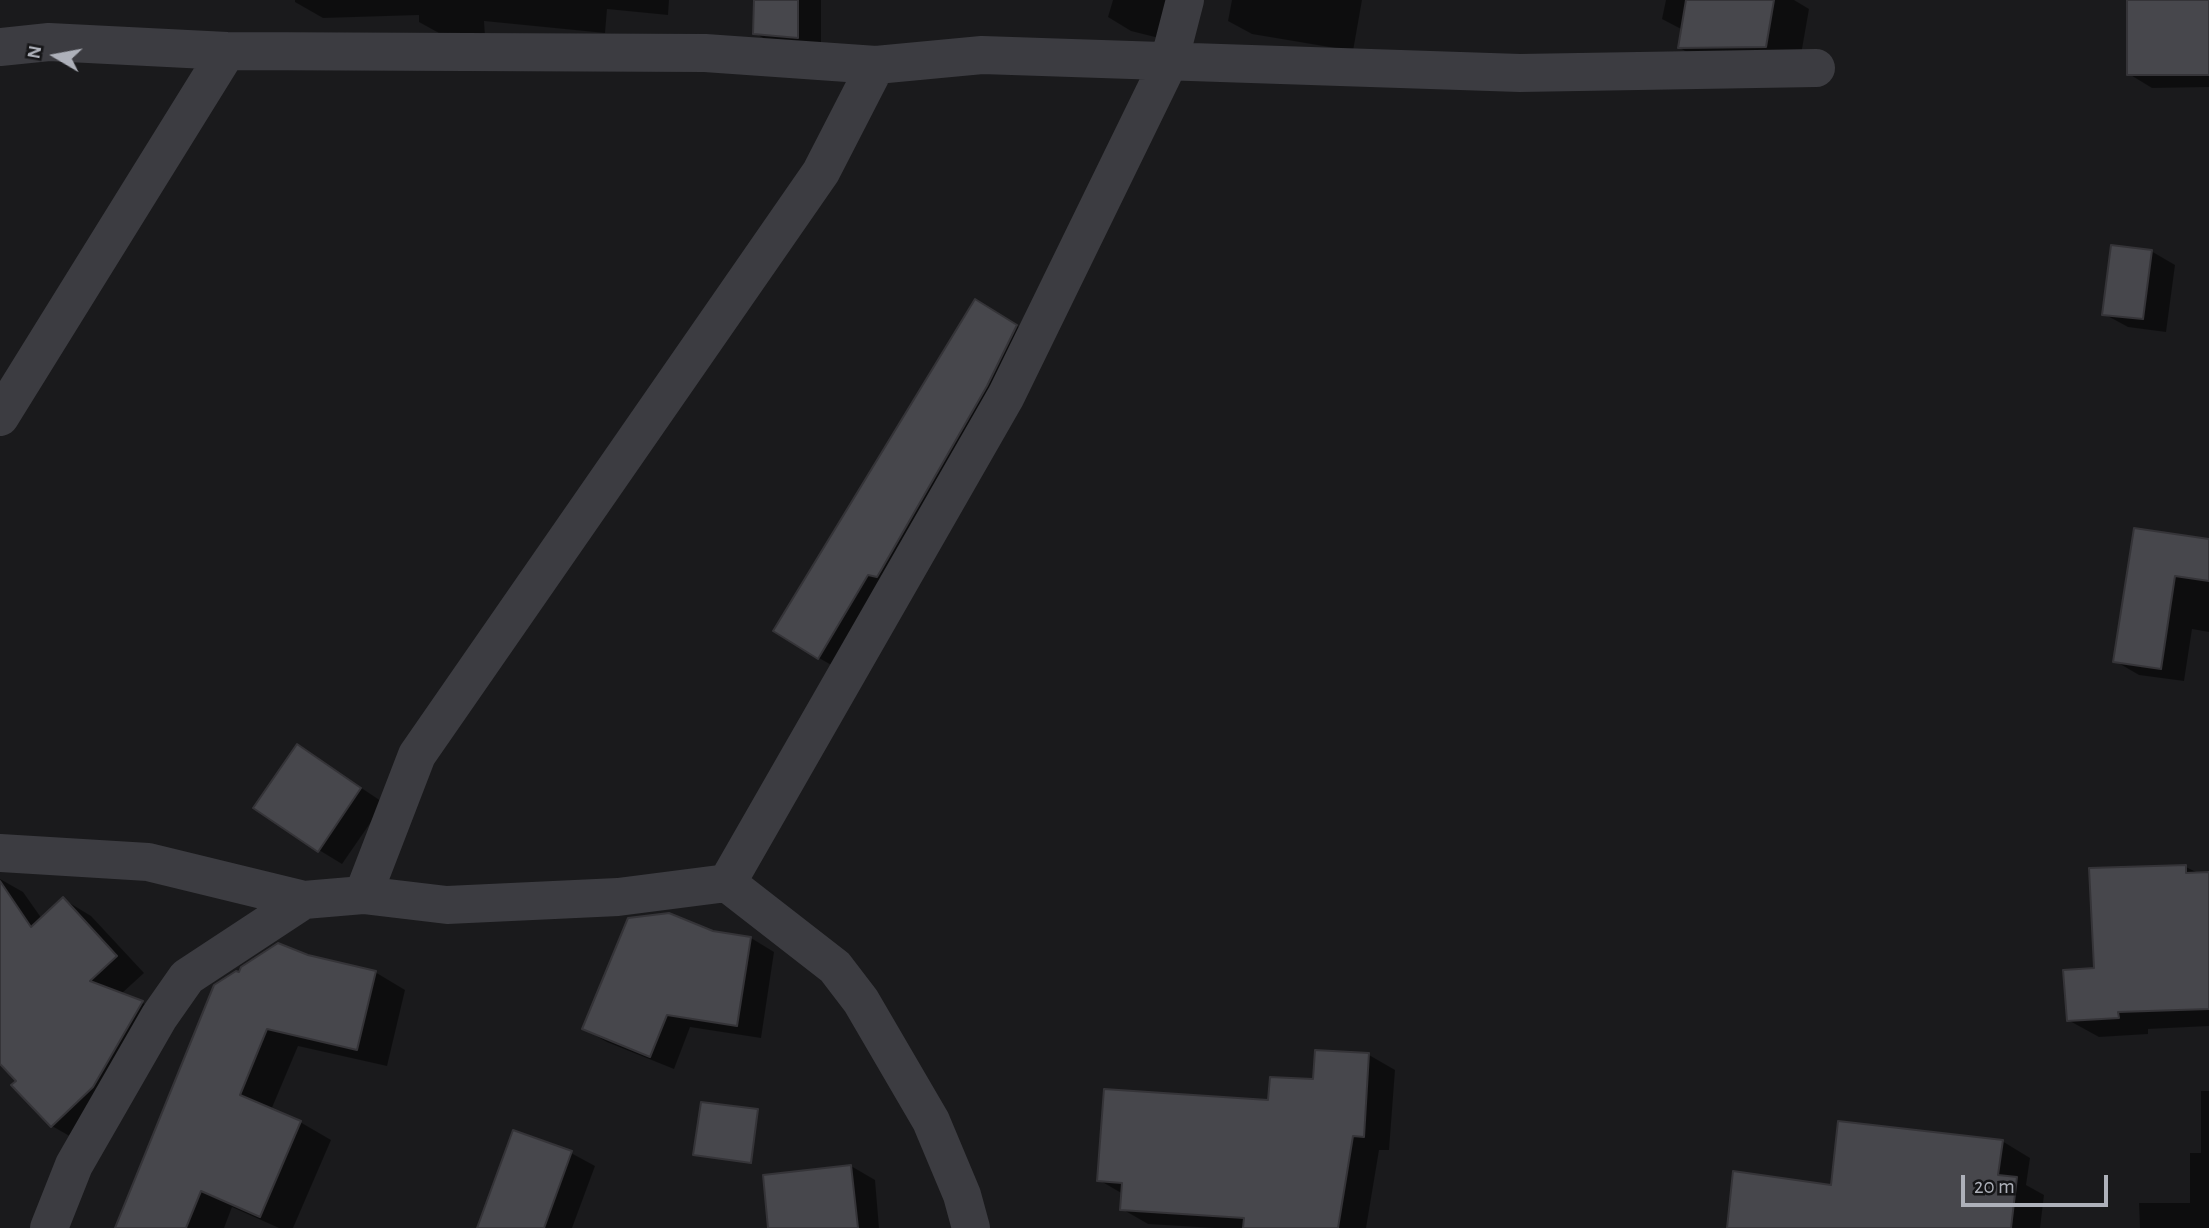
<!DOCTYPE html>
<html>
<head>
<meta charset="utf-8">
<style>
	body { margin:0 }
	#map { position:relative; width:2209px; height:1228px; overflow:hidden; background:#1a1a1c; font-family:"Alegreya Sans",sans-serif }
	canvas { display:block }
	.north { position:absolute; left:21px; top:21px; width:70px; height:70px; -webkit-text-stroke:5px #151517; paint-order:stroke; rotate:280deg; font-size:19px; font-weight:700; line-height:28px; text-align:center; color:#aeb1ba }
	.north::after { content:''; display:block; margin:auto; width:24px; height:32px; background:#aeb1ba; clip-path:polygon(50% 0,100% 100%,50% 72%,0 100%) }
	.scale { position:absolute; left:1961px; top:1175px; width:147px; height:32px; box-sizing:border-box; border:4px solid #aeb1ba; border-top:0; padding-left:9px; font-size:21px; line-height:24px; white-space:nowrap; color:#aeb1ba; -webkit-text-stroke:5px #151517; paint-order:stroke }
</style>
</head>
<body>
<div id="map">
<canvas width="2209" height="1228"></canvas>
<div class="north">N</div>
<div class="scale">20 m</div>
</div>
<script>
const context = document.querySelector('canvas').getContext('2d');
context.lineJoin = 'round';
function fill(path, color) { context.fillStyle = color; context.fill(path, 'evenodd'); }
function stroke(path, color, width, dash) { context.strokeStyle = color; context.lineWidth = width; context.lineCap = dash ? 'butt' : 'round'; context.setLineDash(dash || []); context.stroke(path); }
const shadow = new Path2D(`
	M 295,0 L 669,0 L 668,15 L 607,9 L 605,33 L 484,21 L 485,36 L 448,38 L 419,22 L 419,15 L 323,18 L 295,2 Z
	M 755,0 L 821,0 L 821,50 L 778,47 L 755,33 Z
	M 1113,0 L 1182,0 L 1171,41 L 1131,31 L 1108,17 Z
	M 1232,0 L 1362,0 L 1353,51 L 1252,34 L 1228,21 Z
	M 1666,0 L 1794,0 L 1809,9 L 1799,66 L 1713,67 L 1680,48 L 1683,30 L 1662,19 Z
	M 2129,0 L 2209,0 L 2209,87 L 2152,88 L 2129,74 Z
	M 2151,251 L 2175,265 L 2166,332 L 2128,327 L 2104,314 Z
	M 1006,319 L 1046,344 L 849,675 L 819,658 Z
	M 2135,530 L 2209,541 L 2209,632 L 2192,629 L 2184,681 L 2139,675 L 2115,661 Z
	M 298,746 L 384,803 L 342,864 L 319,850 Z
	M 2186,867 L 2200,874 L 2209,874 L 2209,1026 L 2148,1029 L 2148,1034 L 2099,1037 L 2068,1020 L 2096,969 Z
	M 0,879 L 23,892 L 42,919 L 63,899 L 91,916 L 144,973 L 121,994 L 143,1003 L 170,1019 L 80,1142 L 52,1126 L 14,1085 L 18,1081 L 0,1062 Z
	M 713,932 L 751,938 L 774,952 L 761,1038 L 690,1027 L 674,1069 L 607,1042 L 584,1029 Z
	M 307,957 L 375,972 L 405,990 L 387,1066 L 298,1046 L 271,1110 L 300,1122 L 331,1140 L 293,1228 L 279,1228 L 232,1207 L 224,1228 L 129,1228 Z
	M 1317,1052 L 1369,1055 L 1395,1070 L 1389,1150 L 1379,1150 L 1366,1228 L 1214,1228 L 1148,1224 L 1122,1209 L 1123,1194 L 1099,1180 L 1314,1081 Z
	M 2201,1091 L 2209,1091 L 2209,1228 L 2140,1228 L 2139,1203 L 2190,1203 L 2190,1153 L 2201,1153 Z
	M 2002,1141 L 2030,1158 L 2026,1185 L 2044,1195 L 2040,1228 L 1729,1228 L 1832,1187 Z
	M 571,1153 L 595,1166 L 572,1228 L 479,1228 Z
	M 851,1166 L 875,1180 L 879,1228 L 770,1228 Z`);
const building = new Path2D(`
	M 754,0 L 798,0 L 798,38 L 753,34 Z
	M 1686,0 L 1774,0 L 1766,47 L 1678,48 Z
	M 2127,0 L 2209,0 L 2209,75 L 2127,75 Z
	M 2111,245 L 2152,250 L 2143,319 L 2102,315 Z
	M 975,299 L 1017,325 L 987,386 L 880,572 L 877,577 L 868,575 L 818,659 L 773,631 Z
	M 2134,528 L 2209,539 L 2209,581 L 2175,576 L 2161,669 L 2113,662 Z
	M 297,744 L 361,788 L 318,852 L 253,808 Z
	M 2186,865 L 2186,873 L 2209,872 L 2209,1009 L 2118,1012 L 2119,1018 L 2067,1021 L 2063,970 L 2094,968 L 2089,868 Z
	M 0,881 L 31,927 L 63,897 L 117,956 L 90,981 L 143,1001 L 93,1087 L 51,1127 L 11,1085 L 16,1081 L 0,1064 Z
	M 669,913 L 713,931 L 751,937 L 737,1026 L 667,1015 L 650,1057 L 582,1029 L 628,918 Z
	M 278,943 L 308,955 L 376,971 L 357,1050 L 267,1029 L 240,1095 L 301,1121 L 260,1217 L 201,1191 L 186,1228 L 115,1228 L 214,985 L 236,971 L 239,972 L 241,967 Z
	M 1315,1050 L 1369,1053 L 1364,1137 L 1353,1136 L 1338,1228 L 1243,1228 L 1244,1218 L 1120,1210 L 1122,1183 L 1097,1181 L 1104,1089 L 1268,1100 L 1270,1077 L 1313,1079 Z
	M 701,1102 L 758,1109 L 751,1163 L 693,1155 Z
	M 1838,1121 L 2003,1140 L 1998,1175 L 2017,1177 L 2011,1228 L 1727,1228 L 1733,1171 L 1831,1185 Z
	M 513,1130 L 572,1151 L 544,1228 L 477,1228 Z
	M 851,1165 L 858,1228 L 768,1228 L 763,1175 Z`);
const minor = new Path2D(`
	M 0,47 L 49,42 L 227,51 L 705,53 L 876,65 L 982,55 L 1520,73 L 1816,68
	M 0,417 L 227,51
	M 0,853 L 148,862 L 304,900
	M 727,883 L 835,967 L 861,1001 L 931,1121 L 962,1195 L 971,1228
	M 363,895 L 417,755 L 821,172 L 876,65
	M 49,1228 L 74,1165 L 159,1017 L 187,977 L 304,900 L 363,895 L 447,905 L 618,897 L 727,883 L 1006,396 L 1169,62 L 1185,0`);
fill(shadow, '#0007');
fill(building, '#47474c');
stroke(building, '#353438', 2);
stroke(minor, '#3c3c41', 38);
</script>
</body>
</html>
